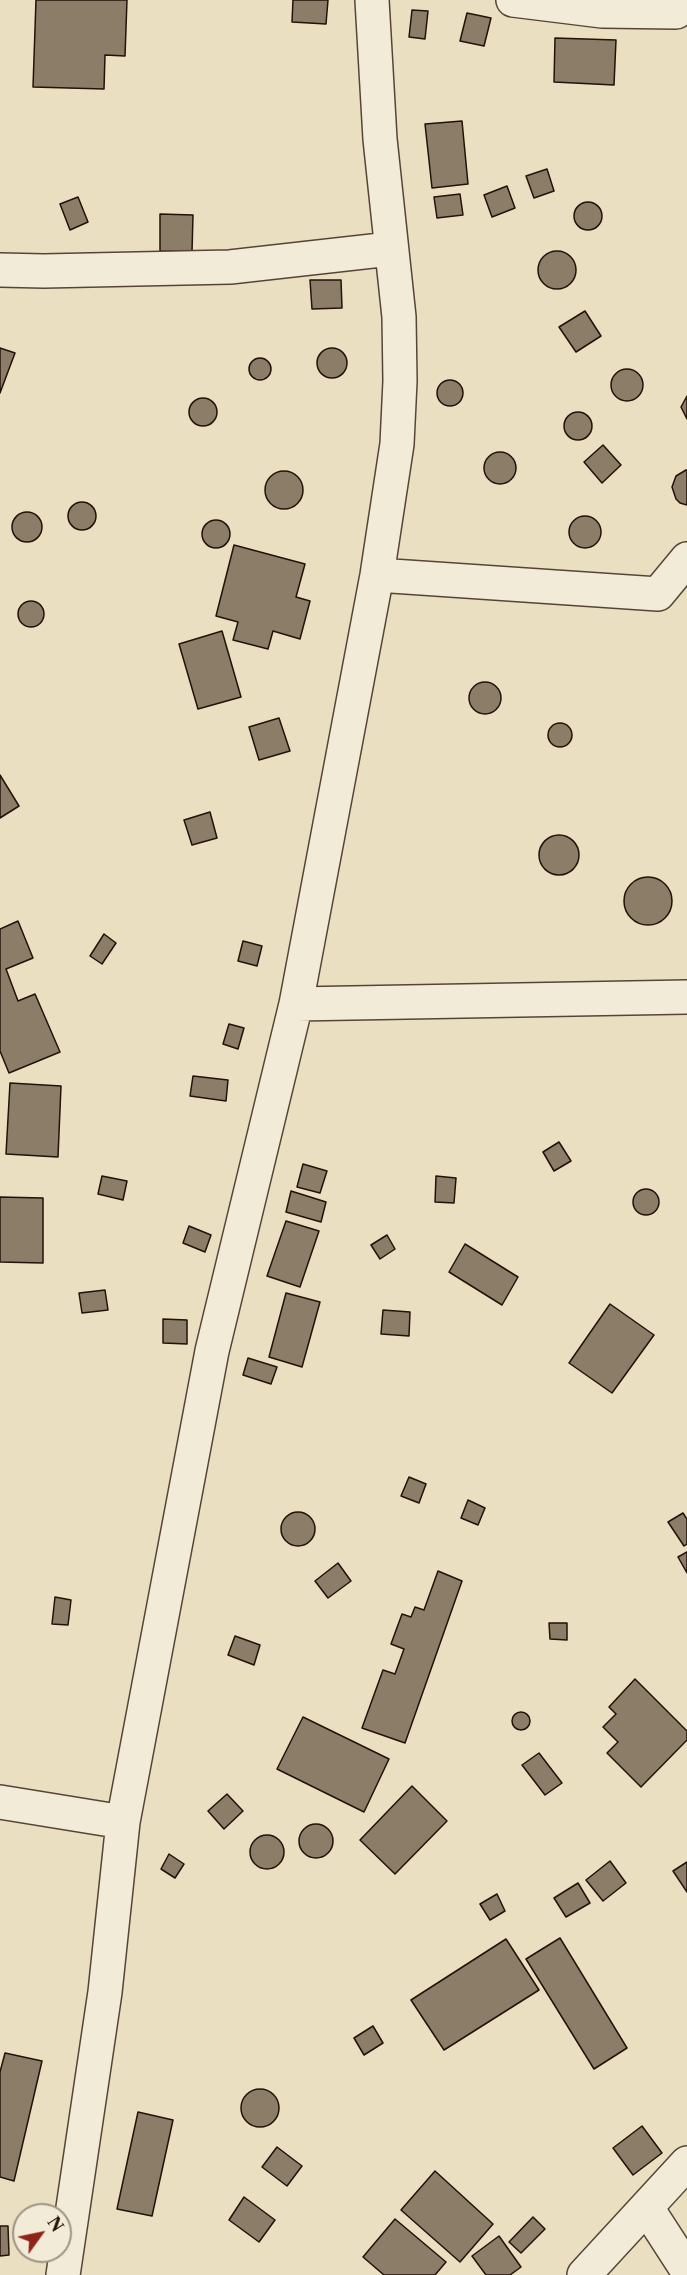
<!DOCTYPE html>
<html>
<head>
<meta charset="utf-8">
<style>
	body { margin:0 }
	#map { position:relative; width:687px; height:2275px; overflow:hidden; background:#eae0c1; font-family:"Libre Caslon Text",serif }
	canvas { display:block }
	.north { position:absolute; left:12px; top:2203px; width:60px; height:60px; box-sizing:border-box; background:#f1ebd7; border:2px solid #9f9484; border-radius:50%; rotate:57deg; font-size:16px; font-weight:700; line-height:24px; text-align:center; color:#241108 }
	.north::after { content:''; display:block; margin:auto; width:21px; height:27px; background:#8f2418; clip-path:polygon(50% 0,100% 100%,50% 72%,0 100%) }
</style>
</head>
<body>
<div id="map">
<canvas width="687" height="2275"></canvas>
<div class="north">N</div>
</div>
<script>
const context = document.querySelector('canvas').getContext('2d');
context.lineJoin = 'round';
function fill(path, color) { context.fillStyle = color; context.fill(path, 'evenodd'); }
function stroke(path, color, width, dash) { context.strokeStyle = color; context.lineWidth = width; context.lineCap = dash ? 'butt' : 'round'; context.setLineDash(dash || []); context.stroke(path); }
const building = new Path2D(`
	M 36,0 L 127,0 L 125,56 L 105,55 L 104,89 L 33,87 Z
	M 293,0 L 328,0 L 326,24 L 292,22 Z
	M 412,10 L 428,11 L 425,39 L 409,37 Z
	M 467,13 L 491,18 L 484,46 L 460,41 Z
	M 555,38 L 616,40 L 614,85 L 554,82 Z
	M 462,121 L 468,184 L 432,188 L 425,124 Z
	M 547,169 L 554,191 L 534,198 L 526,176 Z
	M 507,186 L 515,208 L 492,217 L 484,195 Z
	M 460,194 L 463,215 L 437,218 L 434,197 Z
	M 78,197 L 88,222 L 70,230 L 60,204 Z
	M574 216a14 14 0 1 1 28 0a14 14 0 1 1-28 0Z
	M 160,214 L 193,215 L 192,252 L 160,251 Z
	M538 270a19 19 0 1 1 38 0a19 19 0 1 1-38 0Z
	M 310,280 L 341,280 L 342,308 L 312,309 Z
	M 585,311 L 601,336 L 576,352 L 559,327 Z
	M317 363a15 15 0 1 1 30 0a15 15 0 1 1-30 0Z
	M 0,348 L 15,353 L 0,393 Z
	M249 369a11 11 0 1 1 22 0a11 11 0 1 1-22 0Z
	M611 385a16 16 0 1 1 32 0a16 16 0 1 1-32 0Z
	M437 393a13 13 0 1 1 26 0a13 13 0 1 1-26 0Z
	M 687,396 L 687,419 L 681,407 Z
	M189 412a14 14 0 1 1 28 0a14 14 0 1 1-28 0Z
	M564 426a14 14 0 1 1 28 0a14 14 0 1 1-28 0Z
	M 603,445 L 621,465 L 602,483 L 584,462 Z
	M484 468a16 16 0 1 1 32 0a16 16 0 1 1-32 0Z
	M 686,470 L 687,470 L 687,505 L 680,503 L 676,499 L 672,487 L 676,476 Z
	M265 490a19 19 0 1 1 38 0a19 19 0 1 1-38 0Z
	M68 516a14 14 0 1 1 28 0a14 14 0 1 1-28 0Z
	M12 527a15 15 0 1 1 30 0a15 15 0 1 1-30 0Z
	M569 532a16 16 0 1 1 32 0a16 16 0 1 1-32 0Z
	M202 534a14 14 0 1 1 28 0a14 14 0 1 1-28 0Z
	M 234,545 L 305,564 L 296,597 L 310,601 L 300,639 L 273,631 L 268,649 L 233,640 L 238,622 L 216,616 Z
	M18 614a13 13 0 1 1 26 0a13 13 0 1 1-26 0Z
	M 222,631 L 241,697 L 198,709 L 179,644 Z
	M469 698a16 16 0 1 1 32 0a16 16 0 1 1-32 0Z
	M 279,718 L 290,751 L 259,760 L 249,727 Z
	M548 735a12 12 0 1 1 24 0a12 12 0 1 1-24 0Z
	M 0,775 L 19,806 L 0,818 Z
	M 210,812 L 217,838 L 192,845 L 184,820 Z
	M539 855a20 20 0 1 1 40 0a20 20 0 1 1-40 0Z
	M624 901a24 24 0 1 1 48 0a24 24 0 1 1-48 0Z
	M 18,921 L 33,958 L 6,969 L 18,1001 L 35,994 L 60,1052 L 9,1073 L 0,1051 L 0,929 Z
	M 104,934 L 116,943 L 102,964 L 90,956 Z
	M 243,941 L 262,946 L 257,966 L 238,961 Z
	M 229,1024 L 244,1028 L 238,1049 L 223,1044 Z
	M 193,1076 L 228,1080 L 226,1101 L 190,1096 Z
	M 10,1083 L 61,1086 L 58,1157 L 6,1154 Z
	M 559,1142 L 571,1161 L 554,1171 L 543,1152 Z
	M 303,1164 L 327,1171 L 320,1193 L 297,1187 Z
	M 102,1176 L 127,1181 L 123,1200 L 98,1194 Z
	M 436,1176 L 456,1178 L 454,1203 L 435,1202 Z
	M633 1202a13 13 0 1 1 26 0a13 13 0 1 1-26 0Z
	M 291,1191 L 326,1202 L 321,1222 L 286,1212 Z
	M 0,1197 L 43,1198 L 43,1263 L 0,1262 Z
	M 286,1221 L 319,1231 L 300,1287 L 267,1276 Z
	M 189,1226 L 211,1235 L 205,1252 L 183,1243 Z
	M 387,1235 L 395,1249 L 380,1259 L 371,1245 Z
	M 465,1244 L 518,1277 L 502,1305 L 449,1272 Z
	M 105,1290 L 108,1310 L 82,1313 L 79,1293 Z
	M 286,1293 L 320,1302 L 302,1367 L 269,1357 Z
	M 610,1304 L 654,1335 L 612,1393 L 569,1363 Z
	M 383,1310 L 410,1312 L 409,1336 L 381,1334 Z
	M 163,1319 L 187,1320 L 187,1344 L 163,1343 Z
	M 248,1358 L 277,1367 L 271,1384 L 243,1375 Z
	M 409,1477 L 426,1484 L 419,1503 L 401,1496 Z
	M 468,1500 L 485,1508 L 478,1525 L 461,1518 Z
	M281 1529a17 17 0 1 1 34 0a17 17 0 1 1-34 0Z
	M 683,1513 L 687,1519 L 687,1544 L 684,1546 L 668,1522 Z
	M 687,1552 L 687,1573 L 678,1557 Z
	M 338,1563 L 351,1581 L 328,1598 L 315,1581 Z
	M 438,1571 L 462,1581 L 405,1743 L 362,1728 L 383,1670 L 395,1674 L 404,1649 L 391,1644 L 402,1614 L 411,1617 L 415,1607 L 424,1610 Z
	M 55,1597 L 71,1600 L 68,1625 L 52,1624 Z
	M 549,1623 L 567,1623 L 567,1640 L 550,1639 Z
	M 235,1636 L 260,1645 L 254,1665 L 228,1655 Z
	M 635,1679 L 687,1731 L 687,1740 L 641,1787 L 607,1753 L 618,1742 L 603,1727 L 616,1714 L 609,1707 Z
	M512 1721a9 9 0 1 1 18 0a9 9 0 1 1-18 0Z
	M 303,1717 L 389,1759 L 364,1812 L 277,1769 Z
	M 539,1753 L 562,1783 L 545,1795 L 522,1765 Z
	M 412,1786 L 447,1821 L 395,1874 L 360,1840 Z
	M 227,1794 L 243,1811 L 224,1829 L 208,1811 Z
	M299 1841a17 17 0 1 1 34 0a17 17 0 1 1-34 0Z
	M250 1852a17 17 0 1 1 34 0a17 17 0 1 1-34 0Z
	M 169,1854 L 184,1864 L 175,1878 L 161,1869 Z
	M 610,1861 L 626,1883 L 603,1901 L 586,1880 Z
	M 687,1862 L 687,1892 L 673,1871 Z
	M 578,1883 L 590,1903 L 566,1917 L 554,1898 Z
	M 497,1894 L 505,1911 L 490,1920 L 480,1904 Z
	M 560,1938 L 627,2048 L 594,2069 L 526,1959 Z
	M 506,1939 L 539,1990 L 444,2050 L 411,2000 Z
	M 373,2026 L 383,2043 L 364,2055 L 354,2038 Z
	M 5,2053 L 42,2061 L 14,2181 L 0,2177 L 0,2072 Z
	M241 2108a19 19 0 1 1 38 0a19 19 0 1 1-38 0Z
	M 138,2112 L 173,2120 L 152,2216 L 117,2209 Z
	M 642,2126 L 662,2153 L 633,2175 L 613,2148 Z
	M 277,2147 L 302,2166 L 287,2186 L 262,2167 Z
	M 435,2171 L 493,2224 L 460,2262 L 401,2210 Z
	M 244,2197 L 275,2220 L 259,2242 L 229,2220 Z
	M 533,2217 L 545,2229 L 521,2253 L 509,2242 Z
	M 395,2219 L 446,2262 L 435,2275 L 384,2275 L 363,2257 Z
	M 0,2226 L 8,2226 L 9,2255 L 0,2256 Z
	M 499,2236 L 521,2267 L 510,2275 L 486,2275 L 472,2256 Z`);
const minor = new Path2D(`
	M 513,0 L 602,11 L 676,12 L 687,5
	M 0,270 L 44,271 L 230,267 L 390,249
	M 377,575 L 658,594 L 687,559
	M 296,1004 L 687,997
	M 0,1802 L 123,1822
	M 647,2208 L 687,2270
	M 63,2275 L 105,1992 L 123,1822 L 212,1351 L 296,1004 L 377,575 L 397,444 L 400,381 L 399,317 L 380,139 L 372,0
	M 584,2275 L 687,2163`);
fill(building, '#8b7d68');
stroke(building, '#241108', 1.5);
stroke(minor, '#564536', 36);
stroke(minor, '#f1ebd7', 33);
</script>
</body>
</html>
